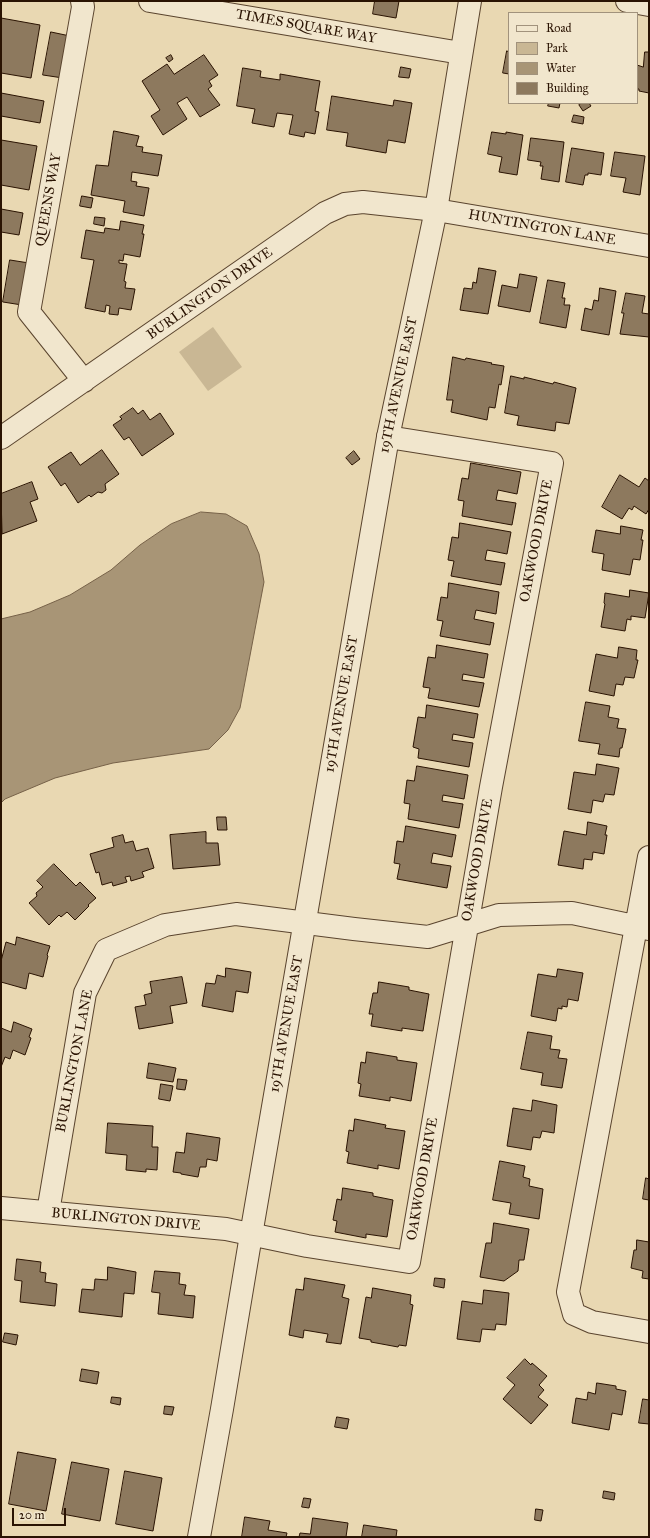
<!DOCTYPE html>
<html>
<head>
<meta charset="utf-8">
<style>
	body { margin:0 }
	#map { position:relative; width:650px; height:1538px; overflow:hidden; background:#e9d8b2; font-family:"IM FELL Great Primer",serif }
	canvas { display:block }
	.frame { position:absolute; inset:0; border:2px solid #2a1302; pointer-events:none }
	.legend { position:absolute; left:508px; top:12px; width:130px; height:92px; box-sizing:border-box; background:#f1e6cd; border:1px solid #a1927c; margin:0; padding:5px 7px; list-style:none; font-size:12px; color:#2a1302 }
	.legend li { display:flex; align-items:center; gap:8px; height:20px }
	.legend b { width:20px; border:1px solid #a1927c }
	.scale { position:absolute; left:12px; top:1508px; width:54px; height:18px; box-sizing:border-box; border:2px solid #2a1302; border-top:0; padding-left:5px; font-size:12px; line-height:14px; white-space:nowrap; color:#2a1302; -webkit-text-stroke:3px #f1e6cd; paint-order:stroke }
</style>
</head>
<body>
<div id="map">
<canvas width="650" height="1538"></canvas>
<div class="frame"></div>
<ul class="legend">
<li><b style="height:5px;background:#f1e6cd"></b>Road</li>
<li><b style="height:11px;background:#c9b794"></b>Park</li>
<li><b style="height:11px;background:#a89576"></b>Water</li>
<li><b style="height:11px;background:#8d795e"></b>Building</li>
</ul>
<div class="scale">20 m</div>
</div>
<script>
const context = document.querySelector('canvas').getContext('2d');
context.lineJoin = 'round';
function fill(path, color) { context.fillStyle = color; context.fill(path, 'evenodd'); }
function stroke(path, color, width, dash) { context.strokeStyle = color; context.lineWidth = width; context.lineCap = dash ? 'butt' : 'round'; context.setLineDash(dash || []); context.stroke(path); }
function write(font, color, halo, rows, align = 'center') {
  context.font = font + ' "IM FELL Great Primer",serif'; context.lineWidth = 3.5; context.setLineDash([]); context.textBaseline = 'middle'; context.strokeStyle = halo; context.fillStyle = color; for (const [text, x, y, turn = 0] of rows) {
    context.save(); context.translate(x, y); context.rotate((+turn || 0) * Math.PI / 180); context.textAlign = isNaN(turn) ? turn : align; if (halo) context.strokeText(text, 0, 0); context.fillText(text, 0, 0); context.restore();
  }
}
const green = new Path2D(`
	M 213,327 L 242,367 L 208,391 L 179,352 Z`);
const water = new Path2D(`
	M 201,512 L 226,514 L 247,526 L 259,554 L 264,582 L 240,708 L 228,730 L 209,749 L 113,763 L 55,778 L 5,799 L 1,803 L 1,619 L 30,612 L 70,595 L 111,570 L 140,545 L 171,524 Z`);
const building = new Path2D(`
	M 375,1 L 399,1 L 396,18 L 373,14 Z
	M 1,18 L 40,25 L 31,78 L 1,73 Z
	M 51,32 L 70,36 L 63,78 L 43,75 Z
	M 507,51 L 509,52 L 509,74 L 503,73 Z
	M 645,52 L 649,52 L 649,93 L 639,91 L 639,89 L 637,89 L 637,65 L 643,67 Z
	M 171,55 L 173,59 L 169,62 L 166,58 Z
	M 204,55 L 218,75 L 209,81 L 212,86 L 208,89 L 220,105 L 200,117 L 187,97 L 177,103 L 187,119 L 163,135 L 151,116 L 160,110 L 142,81 L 167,64 L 174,74 Z
	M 401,67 L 411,69 L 409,78 L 399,77 Z
	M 243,68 L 261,71 L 260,77 L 280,80 L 280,74 L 320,81 L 315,111 L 319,112 L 315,134 L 305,132 L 304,137 L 289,134 L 293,115 L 277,113 L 274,127 L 252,123 L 255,109 L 237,106 Z
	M 1,93 L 44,101 L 40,123 L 1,116 Z
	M 332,96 L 393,106 L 394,100 L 412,103 L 405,143 L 388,140 L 386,153 L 346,146 L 348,133 L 327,130 Z
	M 549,103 L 560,103 L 559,108 L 548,106 Z
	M 582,103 L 589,103 L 591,106 L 583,111 L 579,105 Z
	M 574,115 L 584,117 L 583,124 L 572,122 Z
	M 114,131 L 139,136 L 136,146 L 143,147 L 142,152 L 162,155 L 158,176 L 132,172 L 131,181 L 137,182 L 136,186 L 149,188 L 144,216 L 123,212 L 125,201 L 91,195 L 96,165 L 108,166 Z
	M 492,132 L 506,134 L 506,132 L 523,135 L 517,175 L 499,172 L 502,157 L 488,154 Z
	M 531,138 L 564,142 L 559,182 L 541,179 L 543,166 L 540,166 L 541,162 L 528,160 Z
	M 1,140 L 37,146 L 29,190 L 1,185 Z
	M 572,148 L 604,153 L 601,175 L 588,173 L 588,175 L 585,175 L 583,185 L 566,182 Z
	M 615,152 L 645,156 L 640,195 L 623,192 L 626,178 L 611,176 Z
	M 82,196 L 93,198 L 91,208 L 80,206 Z
	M 1,209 L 23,213 L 19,235 L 1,232 Z
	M 95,217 L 105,218 L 104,226 L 94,224 Z
	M 121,221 L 144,225 L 142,234 L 144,234 L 140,257 L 124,254 L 123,261 L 119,260 L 119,263 L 127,264 L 124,281 L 126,282 L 125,288 L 135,289 L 131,310 L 119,308 L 118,315 L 109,314 L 110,306 L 106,305 L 105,312 L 85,308 L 94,260 L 81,258 L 86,230 L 104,233 L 105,228 L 119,230 Z
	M 10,260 L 29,263 L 22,305 L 3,302 Z
	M 479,268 L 496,271 L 488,314 L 460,310 L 464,288 L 472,289 L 473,282 L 476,283 Z
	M 520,274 L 537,277 L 530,312 L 498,306 L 502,285 L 517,288 Z
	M 548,280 L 565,283 L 562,298 L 565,298 L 564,305 L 570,305 L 566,328 L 540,323 Z
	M 600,288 L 616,291 L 609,335 L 581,330 L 585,308 L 592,310 L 594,300 L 598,301 Z
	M 626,293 L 645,296 L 642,313 L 649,314 L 649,337 L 620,334 L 624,313 L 622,313 Z
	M 453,357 L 465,360 L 466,358 L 492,363 L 491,364 L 504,366 L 501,385 L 499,384 L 495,408 L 489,407 L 487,420 L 451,412 L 453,400 L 447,400 Z
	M 511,376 L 524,379 L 524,377 L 553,384 L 554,382 L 576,388 L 569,424 L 556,422 L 555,431 L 517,425 L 519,416 L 505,413 Z
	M 133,408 L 138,414 L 143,410 L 150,420 L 160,413 L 174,434 L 142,456 L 129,437 L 124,440 L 113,425 L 122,419 L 120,417 Z
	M 102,450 L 119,474 L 105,484 L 106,490 L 102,493 L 98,492 L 91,497 L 89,495 L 78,503 L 65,483 L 61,486 L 48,467 L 71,452 L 80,465 Z
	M 354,451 L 360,459 L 352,465 L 346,458 Z
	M 471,463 L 521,472 L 517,494 L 498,490 L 496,500 L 516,503 L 512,525 L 462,516 L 464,501 L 458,500 L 462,478 L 468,479 Z
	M 620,475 L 639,487 L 645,478 L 649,481 L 649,509 L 646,514 L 634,506 L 632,510 L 629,508 L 622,519 L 602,507 Z
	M 32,482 L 38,499 L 30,502 L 37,521 L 2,534 L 1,494 Z
	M 460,523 L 511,532 L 507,554 L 487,550 L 485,560 L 505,563 L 501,585 L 451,576 L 454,561 L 448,560 L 452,537 L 458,538 Z
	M 621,526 L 643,530 L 641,540 L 643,540 L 640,560 L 633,559 L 630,575 L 602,570 L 604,554 L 592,552 L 596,530 L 620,534 Z
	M 449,583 L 499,592 L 496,614 L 476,610 L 474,619 L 494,623 L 490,645 L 440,636 L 443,621 L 437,620 L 441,597 L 447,598 Z
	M 630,590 L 649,593 L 645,618 L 631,616 L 631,620 L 627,619 L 625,631 L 601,627 L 605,604 L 604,603 L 605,593 L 629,597 Z
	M 437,645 L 488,654 L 484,678 L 463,674 L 462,680 L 484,683 L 479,707 L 428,698 L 430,688 L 423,687 L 428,657 L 435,658 Z
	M 619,647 L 637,650 L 636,660 L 638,660 L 634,678 L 625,677 L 623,685 L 616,684 L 614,696 L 589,691 L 596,654 L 617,658 Z
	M 586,702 L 610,706 L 608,717 L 619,719 L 617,728 L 626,729 L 622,748 L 620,748 L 619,757 L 598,754 L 600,744 L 579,741 Z
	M 427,705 L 478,714 L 474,738 L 453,734 L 452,740 L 473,743 L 469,767 L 418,758 L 419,749 L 413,747 L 418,717 L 425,718 Z
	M 597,764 L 619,768 L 614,795 L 605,794 L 603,802 L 593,800 L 591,813 L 568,809 L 574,772 L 595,775 Z
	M 417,766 L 468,775 L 464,799 L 443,795 L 442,801 L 463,804 L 459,828 L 408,819 L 410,804 L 404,803 L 407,780 L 414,781 Z
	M 217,817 L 226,817 L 227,830 L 218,830 Z
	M 588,822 L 607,826 L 605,835 L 607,835 L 604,854 L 593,852 L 592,860 L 584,859 L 583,869 L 558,865 L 564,831 L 586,835 Z
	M 406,826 L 456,835 L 452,857 L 433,853 L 431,863 L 451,866 L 447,888 L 397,879 L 400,864 L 394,863 L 397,841 L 403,842 Z
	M 206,832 L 206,843 L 218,843 L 220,865 L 173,869 L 170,835 Z
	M 123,835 L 125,843 L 133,841 L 136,851 L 148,848 L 154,868 L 142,872 L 144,877 L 131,881 L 130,876 L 125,877 L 127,882 L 113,886 L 112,882 L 102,885 L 99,872 L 96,873 L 90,854 L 114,847 L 112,838 Z
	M 54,864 L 76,886 L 80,882 L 96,898 L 88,905 L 89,906 L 75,920 L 67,912 L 61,917 L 59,915 L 49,925 L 29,903 L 37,896 L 36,893 L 43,887 L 37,881 Z
	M 17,937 L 50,946 L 47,955 L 48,956 L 43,977 L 29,973 L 26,989 L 1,982 L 1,961 L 6,942 L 15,945 Z
	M 226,968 L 251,972 L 248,993 L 236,991 L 233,1012 L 202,1006 L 206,983 L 215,984 L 217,975 L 225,977 Z
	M 558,969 L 583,973 L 578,1001 L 568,999 L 567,1007 L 562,1006 L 562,1009 L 558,1008 L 556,1021 L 531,1016 L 538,974 L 556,977 Z
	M 182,977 L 187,1003 L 170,1006 L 173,1023 L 139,1029 L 135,1007 L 146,1005 L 144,995 L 152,993 L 150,982 Z
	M 379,982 L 409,987 L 409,990 L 429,994 L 423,1031 L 402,1028 L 402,1031 L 371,1026 L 373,1014 L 369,1014 L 373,993 L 377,993 Z
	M 14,1022 L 32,1029 L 29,1037 L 31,1038 L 25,1055 L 13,1050 L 10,1059 L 5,1057 L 1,1067 L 1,1028 L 11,1032 Z
	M 528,1032 L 552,1036 L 550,1049 L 560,1050 L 558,1058 L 567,1059 L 562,1088 L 541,1085 L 543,1073 L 521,1069 Z
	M 367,1052 L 397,1057 L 397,1060 L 417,1063 L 411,1101 L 390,1097 L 390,1101 L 359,1096 L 361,1084 L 358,1083 L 361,1062 L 365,1063 Z
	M 149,1063 L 176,1068 L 173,1082 L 147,1078 Z
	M 178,1079 L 187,1080 L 185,1090 L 177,1089 Z
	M 161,1084 L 173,1086 L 170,1101 L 159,1099 Z
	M 533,1100 L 557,1105 L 554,1133 L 542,1131 L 540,1138 L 533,1137 L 531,1150 L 507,1146 L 513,1108 L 531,1111 Z
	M 355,1119 L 386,1125 L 385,1128 L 405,1131 L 399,1169 L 378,1165 L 378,1169 L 347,1163 L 349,1152 L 346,1151 L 349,1130 L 353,1131 Z
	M 108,1123 L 153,1126 L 152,1147 L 158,1147 L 157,1170 L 146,1169 L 146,1172 L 126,1170 L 127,1155 L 106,1153 Z
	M 187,1133 L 220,1138 L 217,1161 L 207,1159 L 206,1167 L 200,1167 L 198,1177 L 181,1174 L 181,1173 L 173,1172 L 176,1152 L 184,1153 Z
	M 500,1161 L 525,1166 L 523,1177 L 530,1179 L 529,1186 L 543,1189 L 539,1219 L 509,1214 L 511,1203 L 493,1200 Z
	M 646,1178 L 649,1179 L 649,1200 L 643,1199 Z
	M 343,1188 L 373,1193 L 373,1196 L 393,1200 L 387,1237 L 366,1234 L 366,1238 L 335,1232 L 337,1221 L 333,1220 L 337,1199 L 341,1200 Z
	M 494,1223 L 529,1229 L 524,1260 L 519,1260 L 518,1271 L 504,1281 L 480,1277 L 486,1243 L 491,1243 Z
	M 637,1240 L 649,1242 L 649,1279 L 642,1278 L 643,1271 L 631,1268 L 634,1250 L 636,1250 Z
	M 17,1259 L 41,1262 L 40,1272 L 46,1273 L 45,1282 L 57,1284 L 55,1306 L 20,1302 L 22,1281 L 15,1280 Z
	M 108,1267 L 136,1272 L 134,1294 L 124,1293 L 122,1317 L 79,1312 L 82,1289 L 94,1290 L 95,1279 L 107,1280 Z
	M 155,1271 L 180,1273 L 179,1284 L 186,1285 L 184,1295 L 195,1296 L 193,1318 L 158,1314 L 160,1293 L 152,1292 Z
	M 305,1278 L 345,1285 L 342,1297 L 349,1299 L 341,1344 L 326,1342 L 328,1334 L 304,1330 L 303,1338 L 289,1335 L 296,1289 L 303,1290 Z
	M 435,1278 L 445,1279 L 444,1288 L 434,1286 Z
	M 373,1288 L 411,1295 L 410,1304 L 413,1305 L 406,1346 L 399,1345 L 398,1347 L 371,1342 L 371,1340 L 359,1338 L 366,1297 L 371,1298 Z
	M 484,1290 L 509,1293 L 506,1325 L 496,1324 L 495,1330 L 482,1329 L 480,1342 L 457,1339 L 462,1301 L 482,1304 Z
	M 5,1333 L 18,1335 L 16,1345 L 3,1342 Z
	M 525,1359 L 531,1365 L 532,1363 L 547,1376 L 539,1385 L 544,1390 L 538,1397 L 548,1405 L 531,1424 L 503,1399 L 515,1385 L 507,1378 Z
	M 82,1369 L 99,1372 L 97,1384 L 80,1381 Z
	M 597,1383 L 616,1386 L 616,1389 L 626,1391 L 622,1415 L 612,1413 L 609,1430 L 572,1423 L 576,1398 L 587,1400 L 588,1392 L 595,1394 Z
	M 112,1397 L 121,1398 L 120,1405 L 111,1403 Z
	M 643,1399 L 649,1400 L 649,1424 L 639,1423 Z
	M 165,1406 L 174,1407 L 172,1415 L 164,1414 Z
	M 337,1417 L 349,1419 L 347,1429 L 335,1427 Z
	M 18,1452 L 56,1459 L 46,1511 L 9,1504 Z
	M 72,1462 L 109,1469 L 100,1521 L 62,1514 Z
	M 125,1471 L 162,1478 L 153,1531 L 116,1524 Z
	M 604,1491 L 615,1493 L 614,1500 L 603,1498 Z
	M 304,1498 L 311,1499 L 309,1508 L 302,1507 Z
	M 536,1509 L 543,1510 L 541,1521 L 535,1520 Z
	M 245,1517 L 270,1521 L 268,1530 L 287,1533 L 286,1537 L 242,1537 Z
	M 313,1518 L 348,1523 L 346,1537 L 299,1537 L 300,1533 L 310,1534 Z
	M 364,1525 L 397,1530 L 396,1537 L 362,1537 Z`);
const minor = new Path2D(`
	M 82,1 L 83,7 L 29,312 L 84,381
	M 150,1 L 461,53
	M 627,1 L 649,5
	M 1,438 L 325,213 L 345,204 L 363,202 L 436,210 L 649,246
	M 649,857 L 568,1292 L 574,1314 L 592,1322 L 649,1332
	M 1,1208 L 226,1229 L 307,1246 L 409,1262 L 491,787 L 552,463 L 388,437
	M 48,1212 L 85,993 L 106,950 L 165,925 L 236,914 L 354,929 L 428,937 L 499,915 L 572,913 L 649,929`);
const tertiary = new Path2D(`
	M 199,1537 L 222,1409 L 251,1235 L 388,437 L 436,210 L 470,1`);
const streetNames = [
	["TIMES SQUARE WAY",306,27,10],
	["QUEENS WAY",49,200,-80],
	["HUNTINGTON LANE",542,228,10],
	["BURLINGTON DRIVE",210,294,-35],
	["19TH AVENUE EAST",399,385,-78],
	["OAKWOOD DRIVE",537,541,-79],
	["19TH AVENUE EAST",342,704,-80],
	["OAKWOOD DRIVE",478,860,-80],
	["19TH AVENUE EAST",287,1024,-80],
	["BURLINGTON LANE",75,1061,-79],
	["OAKWOOD DRIVE",423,1179,-80],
	["BURLINGTON DRIVE",126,1220,5]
];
fill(green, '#c9b794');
fill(water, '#a89576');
stroke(water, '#766148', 1);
fill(building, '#8d795e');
stroke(building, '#2a1302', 1);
stroke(minor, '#5a442e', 24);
stroke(tertiary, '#5a442e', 24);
stroke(minor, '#f1e6cd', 22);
stroke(tertiary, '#f1e6cd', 22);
write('14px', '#2a1302', '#f1e6cd', streetNames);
</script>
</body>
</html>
